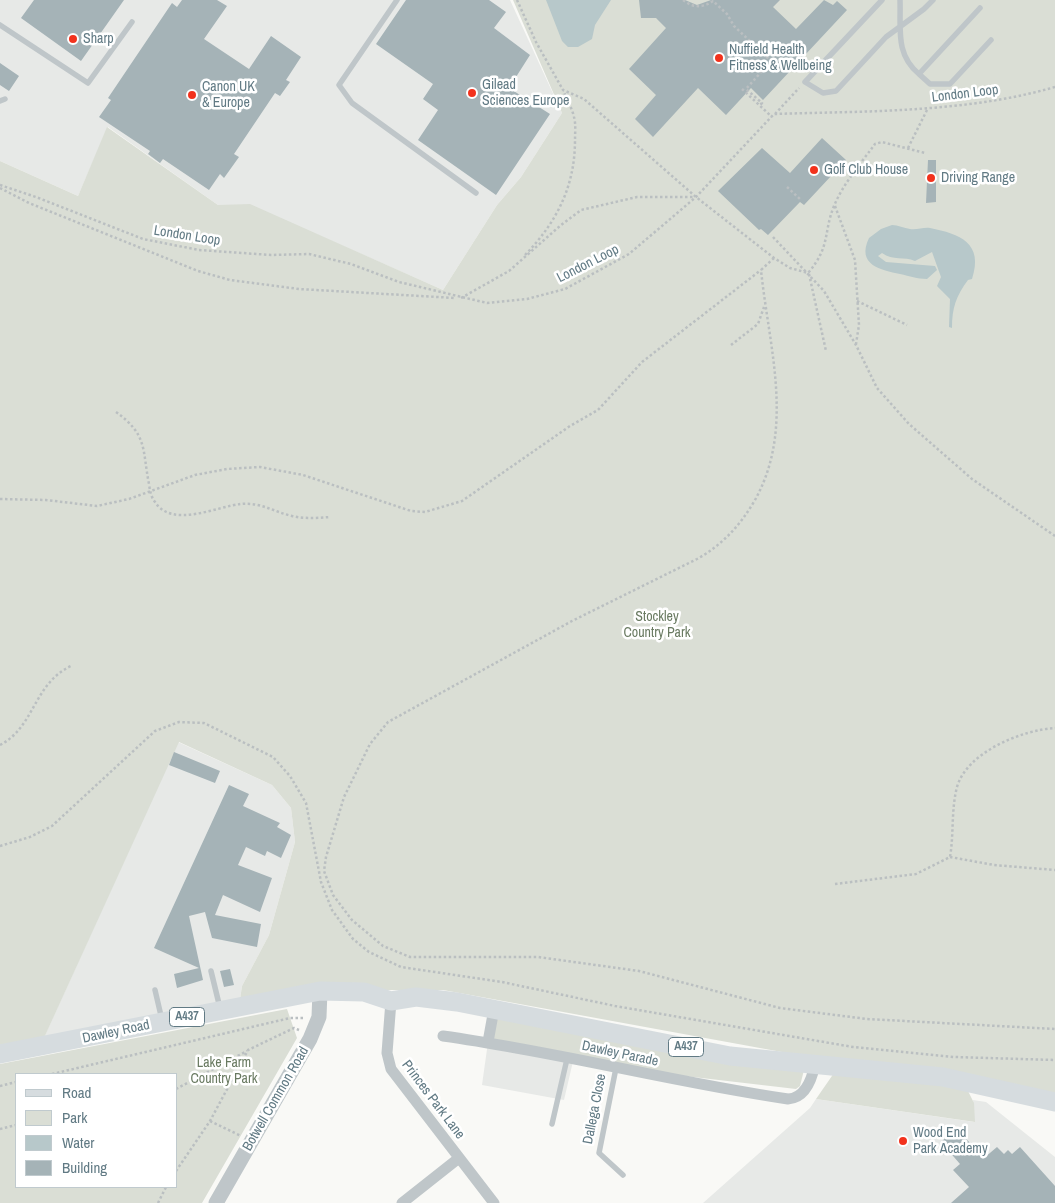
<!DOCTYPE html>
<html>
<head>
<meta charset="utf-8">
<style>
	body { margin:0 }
	#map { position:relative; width:1055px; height:1203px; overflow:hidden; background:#f9f9f6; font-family:"Archivo Narrow",sans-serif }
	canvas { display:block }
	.legend { position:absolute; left:15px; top:1073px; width:162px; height:115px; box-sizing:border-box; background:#fff; border:1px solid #c0cace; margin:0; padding:6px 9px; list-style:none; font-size:15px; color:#617a84 }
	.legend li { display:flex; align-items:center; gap:10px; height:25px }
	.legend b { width:25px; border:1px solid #c0cace }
</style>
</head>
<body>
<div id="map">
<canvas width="1055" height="1203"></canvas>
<ul class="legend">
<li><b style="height:6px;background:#d6dcdf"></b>Road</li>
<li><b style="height:14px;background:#daded5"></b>Park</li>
<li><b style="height:14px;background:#b7c8ca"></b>Water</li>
<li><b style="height:14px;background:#a5b3b7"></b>Building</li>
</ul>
</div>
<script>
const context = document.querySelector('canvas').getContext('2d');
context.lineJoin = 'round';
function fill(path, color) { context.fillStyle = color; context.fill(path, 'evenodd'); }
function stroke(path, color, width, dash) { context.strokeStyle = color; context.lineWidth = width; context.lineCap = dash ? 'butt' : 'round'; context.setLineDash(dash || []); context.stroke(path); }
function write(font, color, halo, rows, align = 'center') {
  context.font = font + ' "Archivo Narrow",sans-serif'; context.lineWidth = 5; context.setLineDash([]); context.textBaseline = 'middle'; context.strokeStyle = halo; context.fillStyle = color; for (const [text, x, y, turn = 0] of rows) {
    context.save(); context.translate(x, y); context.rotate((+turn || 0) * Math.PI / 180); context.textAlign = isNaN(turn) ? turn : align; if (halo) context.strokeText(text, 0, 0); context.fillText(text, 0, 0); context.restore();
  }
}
const built = new Path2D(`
	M 0,0 L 510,0 L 562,113 L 521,177 L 497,205 L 443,290 L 250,205 L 218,205 L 108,127 L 78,196 L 0,161 Z
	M 178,742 L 272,785 L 291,808 L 295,842 L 269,935 L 242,986 L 239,1006 L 41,1044 Z
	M 488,1042 L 574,1057 L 564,1100 L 482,1085 Z
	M 816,1099 L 974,1122 L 973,1100 L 986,1102 L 1055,1157 L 1055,1203 L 703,1203 L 810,1108 Z`);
const green = new Path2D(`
	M 513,0 L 1055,0 L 1055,1102 L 443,990 L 341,990 L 239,1006 L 242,986 L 269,935 L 295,842 L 291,808 L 272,785 L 179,742 L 44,1038 L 0,1048 L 0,161 L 78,196 L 107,127 L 218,205 L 250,204 L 443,290 L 497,205 L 521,177 L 562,113 Z
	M 287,1009 L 297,1038 L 202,1203 L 0,1203 L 0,1064 ZM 16,1074 L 176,1074 L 176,1187 L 16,1187 Z
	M 494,1009 L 804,1070 L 800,1086 L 796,1089 L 616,1068 L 488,1042 Z
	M 834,1073 L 911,1079 L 968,1091 L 974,1103 L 975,1122 L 816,1099 Z`);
const water = new Path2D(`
	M 546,0 L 611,0 L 595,25 L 592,39 L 578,47 L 568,47 L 562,41 Z
	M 892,225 C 898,225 904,228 910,229 C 917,230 924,227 930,228 C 960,234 984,243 972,279 L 968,280 C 956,296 952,308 952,328 L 949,327 L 950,299 L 937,286 L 941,277 L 932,252 L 915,261 C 904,256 893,261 882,253 L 878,256 L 886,262 L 935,266 L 937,270 L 927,279 C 917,279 910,276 900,274 C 881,270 856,265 869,238 L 881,229 Z`);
const building = new Path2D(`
	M 34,0 L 124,0 L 81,61 L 21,18 Z
	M 182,0 L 217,0 L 227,6 L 204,39 L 249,69 L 271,36 L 301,57 L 286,80 L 290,82 L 280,96 L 275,93 L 234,154 L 239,157 L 224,178 L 220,174 L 209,190 L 163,159 L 160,163 L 148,154 L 150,151 L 99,117 L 111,100 L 108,98 L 172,3 L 177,7 Z
	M 406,0 L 489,0 L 506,12 L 494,28 L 530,55 L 509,88 L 550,114 L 496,195 L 418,140 L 438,110 L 423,99 L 433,84 L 376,44 Z
	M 639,0 L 685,0 L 697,5 L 711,0 L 780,0 L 773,7 L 796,29 L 824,0 L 833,5 L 837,1 L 847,10 L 763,100 L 751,88 L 726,115 L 698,88 L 653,137 L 635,119 L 656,95 L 629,69 L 666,28 L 656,18 L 641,18 Z
	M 0,63 L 19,76 L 9,91 L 0,85 Z
	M 822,138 L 846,160 L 804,205 L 800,202 L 768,235 L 761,229 L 759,230 L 718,191 L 762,148 L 790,173 Z
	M 928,160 L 936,160 L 936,202 L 926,203 Z
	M 174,752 L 220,771 L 215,783 L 169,765 Z
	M 229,785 L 249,794 L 243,806 L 280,823 L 277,827 L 291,835 L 281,858 L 267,851 L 265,856 L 246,847 L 238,865 L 272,878 L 260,912 L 223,895 L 215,915 L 261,924 L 257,947 L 212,938 L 205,912 L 189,916 L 203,980 L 177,988 L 174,974 L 199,968 L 154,948 Z
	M 230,969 L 234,985 L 224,987 L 220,971 Z
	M 956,1128 L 984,1158 L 997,1147 L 1004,1154 L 1008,1150 L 1012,1154 L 1020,1147 L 1055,1186 L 1055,1203 L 951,1203 L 969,1187 L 953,1170 L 960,1164 L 941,1142 Z`);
const path = new Path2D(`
	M 517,0 L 536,42 L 563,90 L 584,99 L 696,197 L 774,258 L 790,268 L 808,273 C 831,246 823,233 834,206 C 843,184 861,163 875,144 L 882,142 L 925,153
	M 683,0 C 693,8 703,8 713,1 L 727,14 L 734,26 L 771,61 L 746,89 L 762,103 L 760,105
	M 742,89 L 772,117
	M 775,114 L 799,88
	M 908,148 L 928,108
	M 0,185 L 36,197 L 143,239 L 199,250 L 271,255 L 309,254 L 351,264 L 399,282 L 487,303 L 527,299 L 565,289 L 629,254 L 696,197 L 774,114 C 868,111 964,113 1055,87
	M 787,187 L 801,200
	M 0,188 L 29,203 L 198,271 L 230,280 L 299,289 L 455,298
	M 835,206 L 855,260 L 859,325 L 856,344
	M 773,237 L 824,291 L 856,345 L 877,388 L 909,424 L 972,479 L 1055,536
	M 525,255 C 557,222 575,186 575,140 C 575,133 576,124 574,117 C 572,108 567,100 564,92
	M 774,258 L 761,270 C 769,348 795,428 755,500 C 740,526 722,545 697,559 L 572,621 L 388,722 L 370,744 L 344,797 L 326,857 L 324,871 L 333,895 L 352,920 L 383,946 L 410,957 L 538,957 L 639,971 L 780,1008 L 867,1019 L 1055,1029
	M 809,274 L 826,351
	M 461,298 L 509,271 L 561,225 L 581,210 L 637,197 L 694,197
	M 857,301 L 907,325
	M 731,345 L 758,324 L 764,307
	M 116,412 C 148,435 142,449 149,484 C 150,491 151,497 155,502 C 172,529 218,506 241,504 C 261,502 274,512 292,516 C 305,519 318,518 330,517
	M 0,499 L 46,500 L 97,506 L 129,499 L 195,475 L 227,469 L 260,467 L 303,475 L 411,511 L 425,512 L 462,501 L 570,426 L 598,410 L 642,362 L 761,270
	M 0,745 C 35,727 33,684 71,666
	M 0,846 L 30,837 L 52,826 L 155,731 L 179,722 L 204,723 L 273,757 L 290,776 L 306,803 L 321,882 L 332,910 L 353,939 L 369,952 L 401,967 L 502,982 L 615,1006 L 853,1047 L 954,1057 L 1055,1060
	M 950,857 L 994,865 L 1055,870
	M 835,884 L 916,874 L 950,857 C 954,834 951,810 957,787 C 967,752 1022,730 1055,728
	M 52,1074 L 290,1018 L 305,1018
	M 0,1086 L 16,1082
	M 176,1089 L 247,1051
	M 210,1121 L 241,1136
	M 0,1129 L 16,1125
	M 176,1171 L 210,1121 L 248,1050 L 294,1028 L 299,1030
	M 158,1203 L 166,1187`);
const service = new Path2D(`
	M 397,0 L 339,85 L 352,103 L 476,193
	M 882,0 L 805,82 L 823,93 L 836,91 L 886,37 L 924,9 L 933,0
	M 900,0 C 901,29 895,54 919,74 L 980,8
	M 0,25 L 88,83 L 132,22
	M 919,74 L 930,84 L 950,84 L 991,40
	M 0,101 L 5,99
	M 211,971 L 220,1008
	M 155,990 L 162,1020
	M 616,1068 L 599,1153 L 623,1175
	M 552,1124 L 567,1059`);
const minor = new Path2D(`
	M 391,1001 L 387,1053 L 391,1069 L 494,1203
	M 443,1036 C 559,1052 672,1082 788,1099 C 806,1098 812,1079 815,1064
	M 488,1042 L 494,1009
	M 402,1203 L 459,1158`);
const tertiary = new Path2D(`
	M 216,1203 L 310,1039 L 319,1017 L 320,991`);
const primary = new Path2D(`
	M 0,1054 L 320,991 L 364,992 L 391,1001 L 416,997 L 457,1002 L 730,1056 L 943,1077 L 1055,1102`);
const markers = [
	[73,39,5,"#f2321d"],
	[719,58,5,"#f2321d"],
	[472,93,5,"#f2321d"],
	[192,95,5,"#f2321d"],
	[814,170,5,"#f2321d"],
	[931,178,5,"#f2321d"],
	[903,1141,5,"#f2321d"]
];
const shields = [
	[187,1017,35],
	[686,1047,35]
];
const shieldNames = [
	["A437",187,1017],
	["A437",686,1047]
];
const poiNames = [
	["Sharp",83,39],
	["Nuffield Health",729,50],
	["Fitness & Wellbeing",729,66],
	["Gilead",482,85],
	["Sciences Europe",482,101],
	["Canon UK",202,87],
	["& Europe",202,103],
	["Golf Club House",824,170],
	["Driving Range",941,178],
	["Wood End",913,1133],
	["Park Academy",913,1149]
];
const streetNames = [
	["London Loop",965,94,-7],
	["London Loop",187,236,9],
	["London Loop",588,264,-27],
	["Dawley Road",116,1032,-12],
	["Dawley Parade",620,1054,12],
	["Botwell Common Road",276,1099,-60],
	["Princes Park Lane",433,1100,53],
	["Dallega Close",595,1109,-79]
];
const parkNames = [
	["Stockley",657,617],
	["Country Park",657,633],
	["Lake Farm",224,1063],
	["Country Park",224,1079]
];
fill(built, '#e7e9e7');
fill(green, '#daded5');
fill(water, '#b7c8ca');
fill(building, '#a5b3b7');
stroke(path, '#babfc1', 2.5, [2.5, 2.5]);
stroke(service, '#bfc6c9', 5.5);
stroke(minor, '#bfc6c9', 11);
stroke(tertiary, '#bfc6c9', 15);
stroke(primary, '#d6dcdf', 19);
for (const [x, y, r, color] of markers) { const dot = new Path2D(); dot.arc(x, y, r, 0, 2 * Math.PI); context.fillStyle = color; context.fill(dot); stroke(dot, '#fff', 2); }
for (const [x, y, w] of shields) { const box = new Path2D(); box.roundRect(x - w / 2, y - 9.5, w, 19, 4); context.fillStyle = '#fff'; context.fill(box); stroke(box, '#617a84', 1); }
write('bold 12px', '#617a84', null, shieldNames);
write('14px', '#617a84', '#fff', poiNames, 'left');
write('14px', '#617a84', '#fff', streetNames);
write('14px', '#697a61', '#fff', parkNames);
</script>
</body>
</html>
